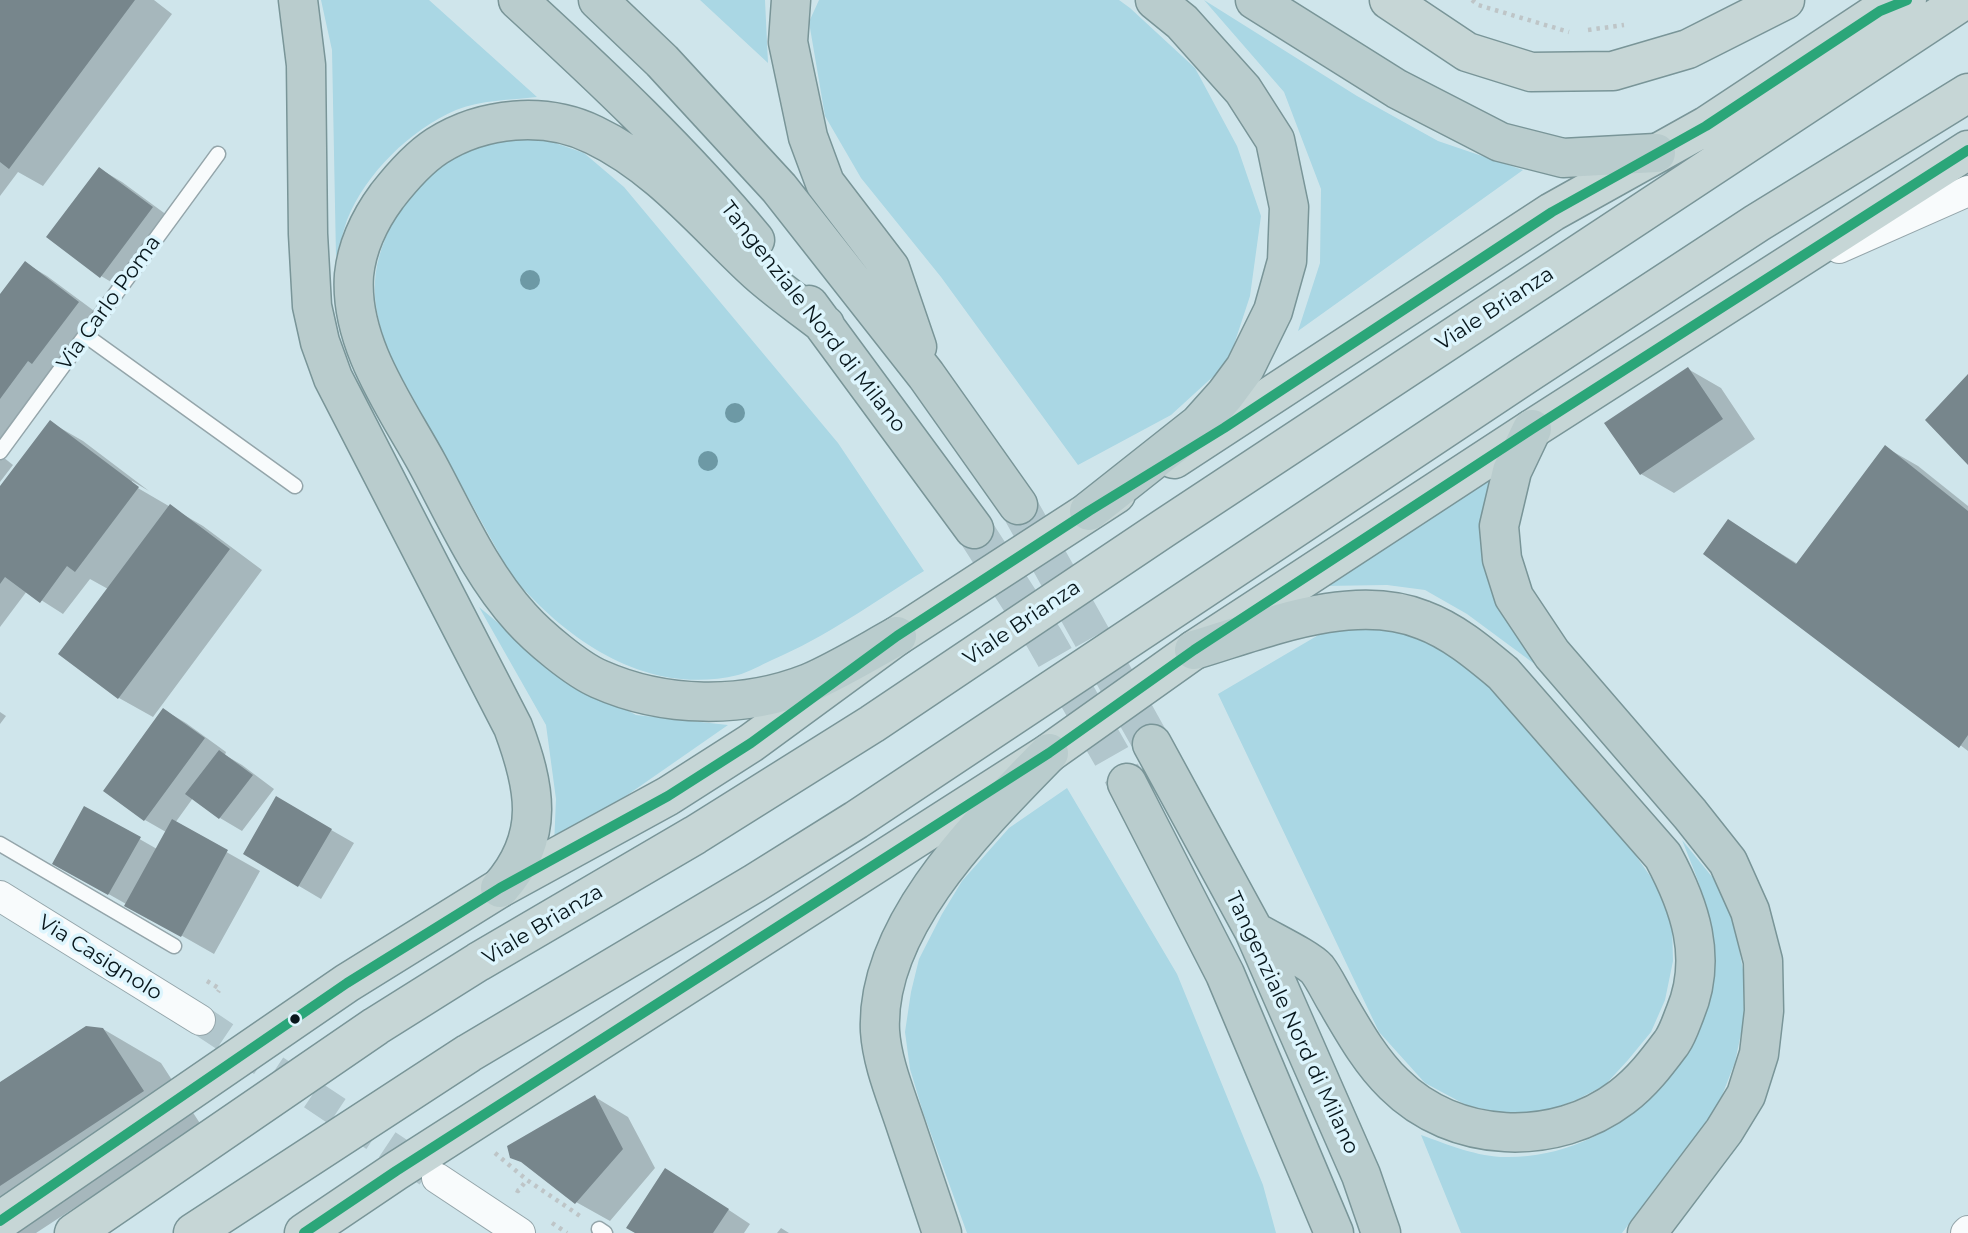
<!DOCTYPE html>
<html>
<head>
<meta charset="utf-8">
<style>
	body { margin:0 }
	canvas { display:block; background:#cfe5eb }
</style>
</head>
<body>
<canvas width="1968" height="1233"></canvas>
<script>
const context = document.querySelector('canvas').getContext('2d');
context.lineJoin = 'round';
function fill(path, color) { context.fillStyle = color; context.fill(path, 'evenodd'); }
function stroke(path, color, width, dash) { context.strokeStyle = color; context.lineWidth = width; context.lineCap = dash ? 'butt' : 'round'; context.setLineDash(dash || []); context.stroke(path); }
function write(font, color, halo, rows, align = 'center') {
  context.font = font + ' Montserrat,sans-serif'; context.lineWidth = 7; context.setLineDash([]); context.textBaseline = 'middle'; context.strokeStyle = halo; context.fillStyle = color; for (const [text, x, y, turn = 0] of rows) {
    context.save(); context.translate(x, y); context.rotate((+turn || 0) * Math.PI / 180); context.textAlign = isNaN(turn) ? turn : align; if (halo) context.strokeText(text, 0, 0); context.fillText(text, 0, 0); context.restore();
  }
}
const green = new Path2D(`
	M 321,0 L 429,0 L 537,97 C 511,100 480,100 456,110 C 410,130 366,173 347,220 C 343,232 340,244 336,257 L 332,50 Z
	M 700,0 L 765,0 L 768,63 Z
	M 819,0 L 1119,0 L 1130,8 L 1195,68 L 1237,146 L 1261,216 L 1250,296 L 1228,363 L 1171,415 L 1078,465 L 941,277 L 861,178 L 825,116 L 809,22 Z
	M 1204,0 L 1357,96 L 1438,141 L 1523,170 L 1298,331 L 1320,263 L 1321,189 L 1284,92 Z
	M 508,139 L 544,139 L 584,153 L 624,187 L 838,443 L 924,571 C 874,602 826,637 772,660 C 761,665 749,672 738,675 C 647,697 567,641 511,575 L 387,351 C 381,328 373,305 375,282 C 377,239 410,183 447,160 C 465,149 488,144 508,139 Z
	M 1490,474 L 1481,530 L 1540,668 L 1467,614 L 1425,590 L 1387,585 L 1323,586 Z
	M 479,607 L 526,646 L 585,688 L 636,715 L 728,725 L 554,846 L 556,799 L 546,725 Z
	M 1376,628 L 1408,633 L 1442,648 L 1498,692 L 1622,836 L 1655,883 L 1672,922 L 1673,961 L 1665,1000 L 1651,1032 L 1628,1060 L 1605,1085 L 1576,1100 L 1543,1112 L 1506,1114 L 1466,1105 L 1425,1083 L 1379,1032 L 1218,694 L 1327,630 Z
	M 1067,788 L 1177,974 L 1263,1185 L 1276,1233 L 967,1233 L 923,1112 L 910,1069 L 905,1032 L 911,992 L 919,959 L 942,914 L 962,881 L 1009,828 Z
	M 1682,840 L 1713,878 L 1733,917 L 1743,970 L 1744,1019 L 1735,1062 L 1718,1106 L 1622,1233 L 1461,1233 L 1421,1135 C 1449,1145 1480,1158 1509,1157 C 1610,1157 1708,1070 1715,968 C 1717,924 1698,880 1682,840 Z`);
const shadow = new Path2D(`
	M 0,0 L 154,0 L 172,14 L 43,186 L 18,172 L 0,196 Z
	M 100,169 L 122,182 L 175,221 L 123,289 L 101,276 Z
	M 25,263 L 47,276 L 101,316 L 55,377 L 61,381 L 3,457 L 13,465 L 0,482 L 0,297 Z
	M 1688,369 L 1721,388 L 1755,439 L 1674,493 L 1641,474 Z
	M 50,422 L 83,441 L 149,491 L 132,481 L 131,484 L 203,526 L 262,570 L 153,717 L 119,698 L 60,654 L 108,589 L 90,579 L 63,614 L 27,591 L 0,627 L 0,489 Z
	M 1885,447 L 1918,466 L 1968,506 L 1968,751 L 1706,553 L 1728,521 L 1798,564 Z
	M 164,710 L 186,723 L 226,752 L 225,755 L 242,765 L 274,789 L 242,831 L 220,818 L 193,798 L 175,823 L 260,871 L 214,954 L 54,863 L 85,808 L 157,849 L 166,832 L 145,820 L 105,790 Z
	M 0,712 L 6,716 L 0,724 Z
	M 277,799 L 354,843 L 321,899 L 245,854 Z
	M 103,1029 L 161,1063 L 201,1125 L 36,1233 L 0,1233 L 0,1084 Z
	M 595,1097 L 628,1117 L 655,1168 L 610,1221 L 576,1202 Z
	M 688,1183 L 750,1224 L 744,1233 L 638,1233 Z
	M 781,1228 L 789,1233 L 777,1233 Z`);
const building = new Path2D(`
	M 0,0 L 135,0 L 9,169 L 0,162 Z
	M 99,167 L 153,207 L 100,278 L 46,237 Z
	M 25,261 L 79,302 L 32,364 L 28,361 L 0,399 L 0,294 Z
	M 1688,367 L 1723,419 L 1640,475 L 1604,423 Z
	M 1968,374 L 1968,465 L 1925,420 Z
	M 50,420 L 139,487 L 75,572 L 67,566 L 40,603 L 5,577 L 0,584 L 0,486 Z
	M 1885,445 L 1968,511 L 1968,735 L 1959,748 L 1703,554 L 1728,519 L 1796,564 Z
	M 170,504 L 230,549 L 118,699 L 58,654 Z
	M 163,708 L 205,738 L 144,821 L 103,791 Z
	M 219,750 L 253,775 L 219,819 L 185,794 Z
	M 276,796 L 332,829 L 298,887 L 243,854 Z
	M 84,806 L 141,837 L 108,895 L 52,864 Z
	M 172,819 L 228,850 L 181,937 L 124,906 Z
	M 86,1026 L 103,1028 L 144,1091 L 0,1186 L 0,1082 Z
	M 595,1095 L 623,1149 L 575,1204 L 521,1162 L 510,1158 L 507,1146 Z
	M 665,1168 L 729,1209 L 713,1233 L 635,1233 L 626,1228 Z`);
const minorTunnel = new Path2D(`
	M 200,1020 L 428,1172`);
const motorwayTunnel = new Path2D(`
	M 1018,505 L 1152,744
	M 974,529 L 1044,638 L 1127,783`);
const path = new Path2D(`
	M 1472,0 L 1478,5 L 1569,32
	M 1588,30 L 1624,25
	M 207,981 L 220,989 L 218,992
	M 495,1153 L 527,1180 L 580,1216
	M 516,1190 L 518,1191 L 527,1180
	M 552,1223 L 567,1233`);
const service = new Path2D(`
	M 85,335 L 295,486
	M 0,452 L 218,154
	M 0,844 L 174,946
	M 599,1229 L 605,1233`);
const minor = new Path2D(`
	M 1839,248 L 1968,191
	M 0,896 L 200,1020
	M 437,1178 L 520,1233
	M 1966,1233 L 1968,1231`);
const trunk = new Path2D(`
	M 1389,0 L 1467,52 L 1531,72 L 1613,71 L 1688,49 L 1785,0
	M 1174,459 L 1552,212 L 1706,126 L 1880,11 L 1907,0
	M 0,1221 L 347,983 L 500,888 L 668,796 L 751,743 L 897,636 L 1116,494
	M 74,1233 L 376,1026 L 478,962 L 695,835 L 872,724 L 1164,528 L 1964,0
	M 193,1233 L 469,1053 L 755,883 L 856,820 L 1525,375 L 1757,223 L 1968,93
	M 304,1233 L 396,1171 L 1049,753 L 1194,650 L 1532,429 L 1968,150`);
const motorway = new Path2D(`
	M 298,0 L 306,65 L 308,234 L 312,306 L 320,342 L 333,378 L 513,727 C 535,786 546,836 500,888
	M 518,0 C 601,76 683,153 755,240
	M 598,0 L 662,61 L 779,188 L 926,375 L 1018,505
	M 791,0 L 788,42 L 808,137 L 825,183 L 890,268 L 917,347
	M 1255,0 L 1397,89 L 1500,142 L 1563,158 L 1656,153
	M 809,305 L 974,529
	M 825,325 C 801,306 775,289 753,268 C 703,221 657,165 594,135 C 545,111 483,117 437,146 C 417,159 401,178 387,196 C 370,219 357,246 354,275 C 349,344 397,408 428,465 C 456,517 481,574 521,618 C 538,637 576,669 599,679 C 664,708 743,709 809,683 C 839,670 868,652 897,636
	M 1532,429 L 1512,471 L 1499,526 L 1502,559 L 1514,597 L 1552,654 L 1690,814 L 1728,862 L 1750,911 L 1763,961 L 1764,1011 L 1759,1054 L 1746,1095 L 1724,1131 L 1647,1233
	M 1089,511 L 1199,424 L 1225,395 L 1245,368 L 1273,311 L 1287,261 L 1289,207 L 1275,140 L 1243,90 L 1182,22 L 1155,0
	M 1194,650 C 1262,630 1353,591 1423,620 C 1453,631 1479,653 1503,673 L 1663,856 C 1690,906 1708,958 1685,1013 C 1681,1023 1678,1033 1672,1042 C 1657,1062 1643,1081 1622,1097 C 1555,1148 1454,1144 1394,1084 C 1370,1061 1353,1030 1336,1001 C 1330,991 1324,978 1317,969 C 1307,958 1268,940 1254,931
	M 1152,744 L 1254,931 L 1361,1175 L 1381,1233
	M 1127,783 L 1225,974 L 1334,1233
	M 942,1233 C 930,1196 917,1159 905,1123 C 895,1093 882,1062 880,1031 C 875,926 981,823 1049,753`);
const bus1 = new Path2D(`
	M 0,1221 L 347,983 L 500,888 L 668,796 L 751,743 L 897,636 L 1089,511 L 1224,428 L 1552,212 L 1706,126 L 1880,11 L 1907,0
	M 304,1233 L 396,1171 L 1049,753 L 1194,650 L 1532,429 L 1968,150`);
const trees = [
	[530,280],
	[735,413],
	[708,461]
];
const markers = [
	[295,1019,6,"#08171c"]
];
const streetNames = [
	["Via Carlo Poma",109,303,-54],
	["Viale Brianza",1495,309,-33],
	["Tangenziale Nord di Milano",813,317,52],
	["Viale Brianza",1022,623,-34],
	["Viale Brianza",543,925,-31],
	["Via Casignolo",100,958,32],
	["Tangenziale Nord di Milano",1292,1023,65]
];
fill(green, '#aad7e4');
fill(shadow, '#0003');
fill(building, '#77868c');
stroke(minorTunnel, '#b1c6cc', 30, [30, 15]);
stroke(motorwayTunnel, '#b1c6cc', 38, [38, 19]);
stroke(service, '#94a5aa', 17);
stroke(minor, '#94a5aa', 32);
stroke(trunk, '#799598', 41);
stroke(motorway, '#799598', 41);
stroke(path, '#bec5c7', 4.5, [3.5, 5]);
stroke(service, '#f8fbfc', 14);
stroke(minor, '#f8fbfc', 30);
stroke(trunk, '#c6d6d6', 38);
stroke(motorway, '#b9cccd', 38);
stroke(bus1, '#2ba679', 10);
context.fillStyle = '#6d99a5';
for (const [x, y] of trees) { context.beginPath(); context.arc(x, y, 10, 0, 2 * Math.PI); context.fill(); }
for (const [x, y, r, color] of markers) { const dot = new Path2D(); dot.arc(x, y, r, 0, 2 * Math.PI); context.fillStyle = color; context.fill(dot); stroke(dot, '#ddf5fd', 2.5); }
write('21px', '#08171c', '#ddf5fd', streetNames);
</script>
</body>
</html>
